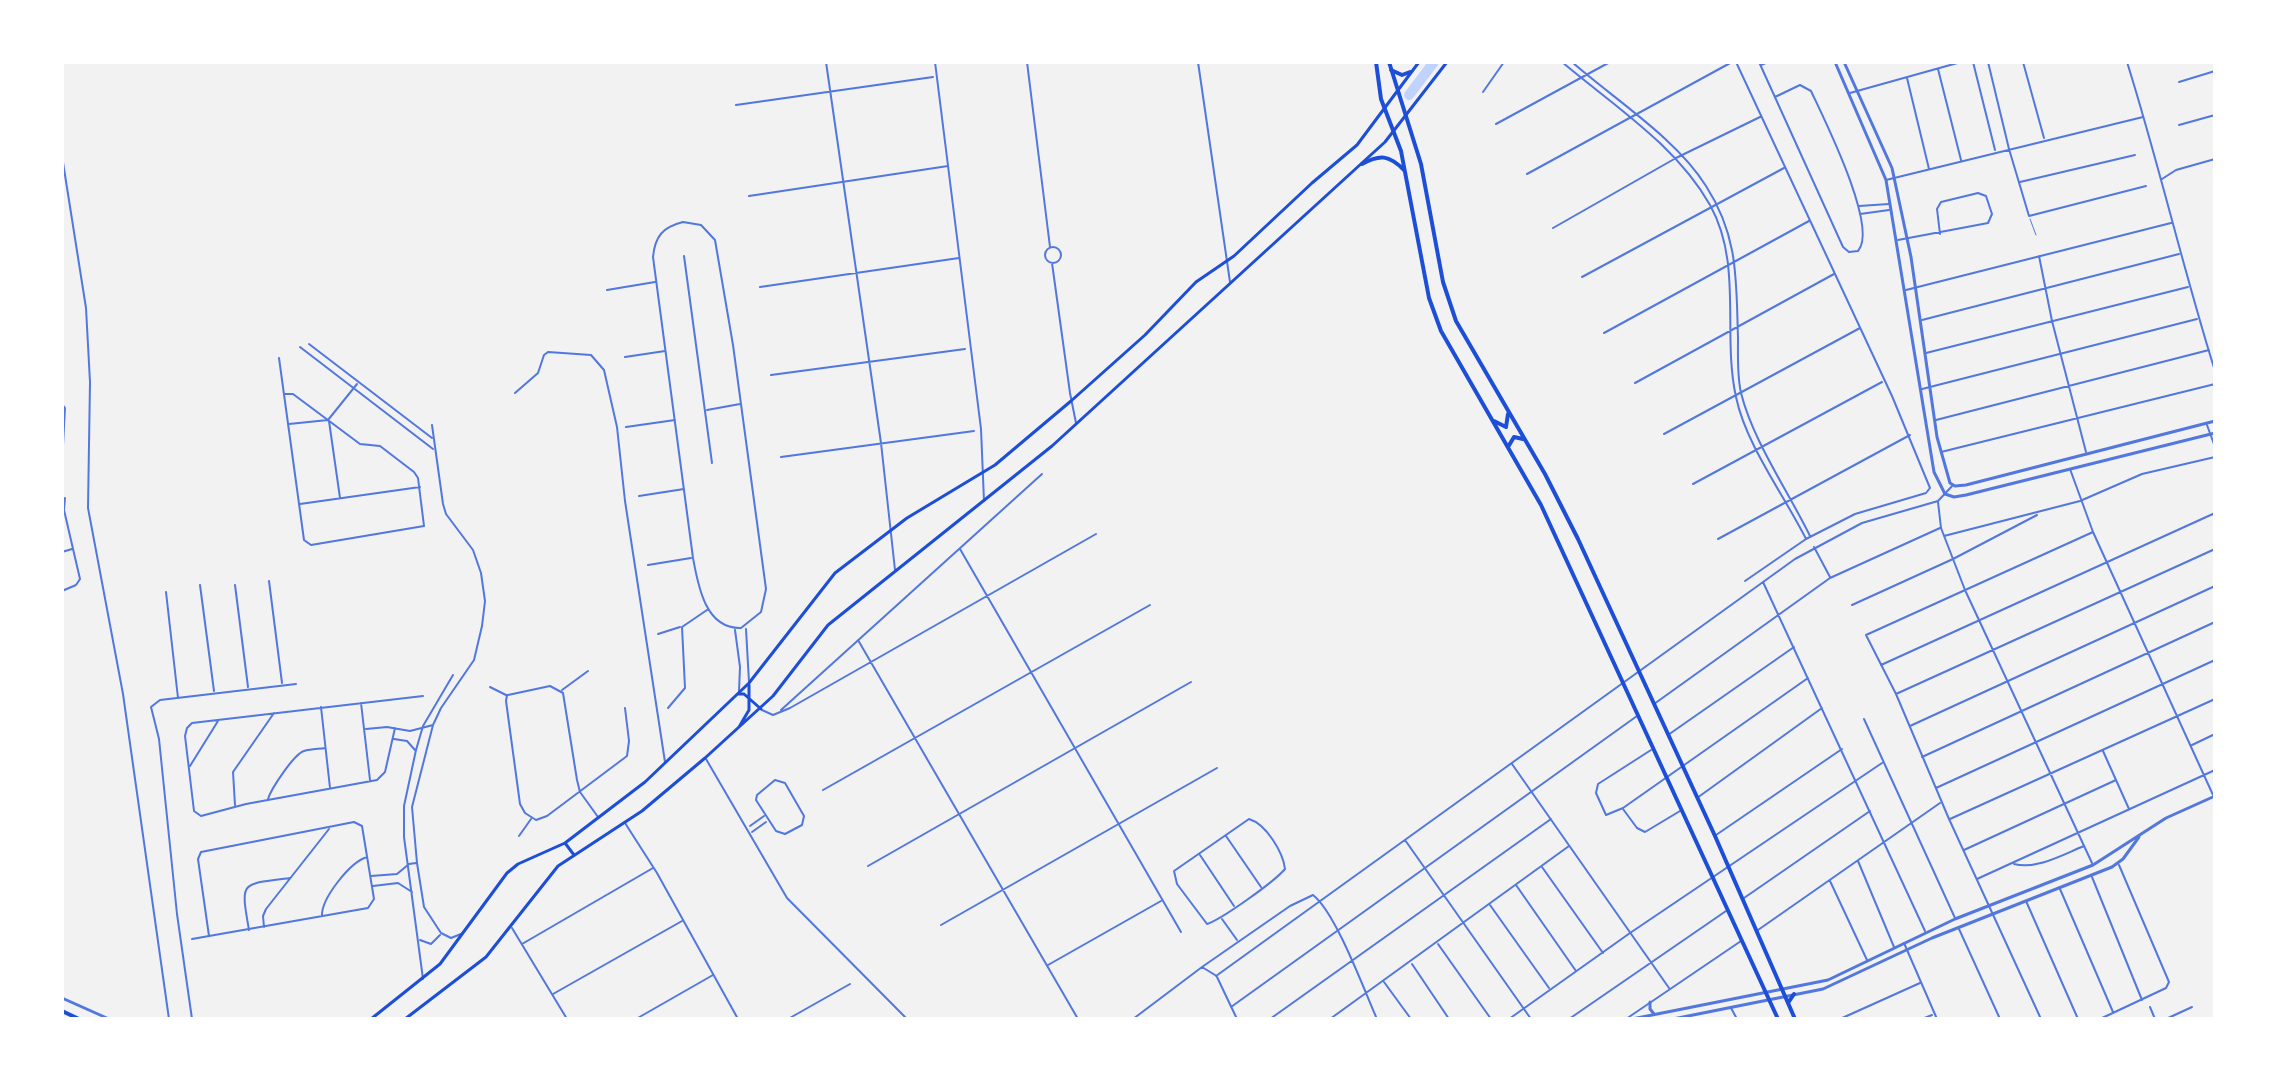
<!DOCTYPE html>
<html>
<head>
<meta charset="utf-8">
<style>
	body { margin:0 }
	#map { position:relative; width:2277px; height:1081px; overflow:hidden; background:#f2f2f2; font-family:"DejaVu Sans",sans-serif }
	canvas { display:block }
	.frame { position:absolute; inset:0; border:64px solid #fff; pointer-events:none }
</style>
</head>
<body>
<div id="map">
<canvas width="2277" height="1081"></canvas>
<div class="frame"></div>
</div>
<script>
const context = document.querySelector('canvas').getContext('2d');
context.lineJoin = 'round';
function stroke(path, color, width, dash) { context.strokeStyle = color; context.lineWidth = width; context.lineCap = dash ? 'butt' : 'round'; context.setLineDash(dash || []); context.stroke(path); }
const river = new Path2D(`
	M 1409,95 L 1434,62`);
const service = new Path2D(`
	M 2030,219 L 2036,235`);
const minor = new Path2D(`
	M 826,62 L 881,443 L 895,570
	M 935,62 L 981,429 L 984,501
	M 1027,62 L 1050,247
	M 1198,62 L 1230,282
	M 1562,62 C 1614,106 1676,145 1710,205 C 1743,264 1722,334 1736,397 C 1746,445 1784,495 1806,539
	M 1572,62 C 1614,99 1677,139 1706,186 C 1739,237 1736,281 1738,338 C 1738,356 1737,375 1741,393 C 1753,441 1788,491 1810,536
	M 1736,62 L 1892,396 L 1930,488 L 1926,493 L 1855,514 L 1806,539 L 1745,581
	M 1759,62 L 1843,247 L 1849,252 L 1858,251 C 1879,228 1824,119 1811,91 L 1800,85 L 1775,97
	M 1973,62 L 1995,150
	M 1988,62 L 2009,149 L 2029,216 L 2146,186
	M 2023,62 L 2044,138
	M 2127,62 C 2159,164 2183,269 2215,371
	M 1761,65 L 1768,62
	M 1938,69 L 1961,160
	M 1907,78 L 1929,169
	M 2179,82 L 2215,71
	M 1483,92 L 1504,62
	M 1850,93 L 1961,62
	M 736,105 L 933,77
	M 62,118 L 62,133
	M 1496,124 L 1610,62
	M 2179,125 L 2215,115
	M 62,156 L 86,308 L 90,382 L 88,508 L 123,694 L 169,1019
	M 1527,174 L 1732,62
	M 2162,179 L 2176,170 L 2215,159
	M 1886,180 L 2143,117
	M 2020,182 L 2135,155
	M 749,196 L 948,166
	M 1859,206 L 1889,204
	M 1860,214 L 1889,210
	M 683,222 L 701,225 L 715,240 L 733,345 L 766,589 L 761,612 L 741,628 C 705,629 698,585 693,558 L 653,257 C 655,236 663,227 683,222 Z
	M 1553,228 L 1676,158 L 1760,117
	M 1898,240 L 1988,223 L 1992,214 L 1986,196 L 1978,193 L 1941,202 L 1937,209 L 1940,234
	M1045 255a8 8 0 1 1 16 0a8 8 0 1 1-16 0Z
	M 684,256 L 712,463
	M 2039,256 L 2052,321 L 2086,452
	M 1052,263 L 1070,393 L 1076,423
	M 1582,277 L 1784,168
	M 760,287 L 959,258
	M 607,290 L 655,282
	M 1906,290 L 2171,223
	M 1922,320 L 2179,254
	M 1604,333 L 1809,221
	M 309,344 L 432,438
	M 300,347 L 433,449
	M 1926,353 L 2188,287
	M 625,357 L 665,351
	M 279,358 L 304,540 L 311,545 L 424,526 L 418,478 L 414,472 L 380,446 L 360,444 L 293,394 L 284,394
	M 771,375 L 965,349
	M 1635,383 L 1834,274
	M 1922,389 L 2197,319
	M 515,393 L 538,373 L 544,355 L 548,352 L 591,355 L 604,370 L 617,427 L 625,501 L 665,762
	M 62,404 L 65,408 L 62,464
	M 707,410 L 740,404
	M 1936,420 L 2209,350
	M 329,421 L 340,498
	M 289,424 L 328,420 L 357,384
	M 432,425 L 443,504 L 446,514 L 473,550 L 481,573 L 485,601 L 482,626 L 474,660 L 441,708 L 433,725 L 412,807 L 417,863 L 424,907 L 441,933 L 451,938 L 461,934
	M 2207,425 L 2215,447
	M 626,427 L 675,420
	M 1664,434 L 1860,328
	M 1941,452 L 2215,384
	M 781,457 L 974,431
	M 2070,469 L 2093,532 L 2213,795
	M 1693,484 L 1882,382
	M 639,496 L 684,489
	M 1938,502 L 1941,528 L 1965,590 L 2092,863
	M 300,504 L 420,487
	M 1944,536 L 2080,501 L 2142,474 L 2215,457
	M 1718,539 L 1910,435
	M 1814,547 L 1830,577
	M 960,549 L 1181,932
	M 62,552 L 72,549
	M 648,565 L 691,558
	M 269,581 L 282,683
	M 1763,582 L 1925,931
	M 200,585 L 214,691
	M 235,585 L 248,687
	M 62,591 L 76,585 L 80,579 L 64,510 L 65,498
	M 166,592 L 178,698
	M 1852,605 L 1953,559 L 2037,515
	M 746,629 L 749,682
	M 735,630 L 740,667 L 739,691
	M 658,634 L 680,627
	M 858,640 L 1078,1019
	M 1881,665 L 2215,513
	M 490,687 L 506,695
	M 562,690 L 588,671
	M 1896,694 L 2215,549
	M 507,695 L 506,701 L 520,804 L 525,813 L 536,820 L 547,816 L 627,756 L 629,741 L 625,708
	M 508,695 L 550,686 L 563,693 L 577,780 L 580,792 L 598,817
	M 361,703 L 370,780
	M 1654,704 L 1830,578 L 1940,528
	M 321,707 L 330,788
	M 668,708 L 685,688 L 682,627 L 707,610
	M 762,710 L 773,715 L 790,708 L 1096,534
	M 781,710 L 1042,474
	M 1864,719 L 1955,918
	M 1910,726 L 2215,586
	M 395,728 L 385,772 L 377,780 L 246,804 L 201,816 L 194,811 L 185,736 L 187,728 L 192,723 L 423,696
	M 366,729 L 387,727 L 410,731 L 433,725
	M 1668,735 L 1794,647
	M 394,739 L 407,741 L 415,750
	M 2192,745 L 2215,734
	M 1651,750 L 1598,784 L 1596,793 L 1606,815 L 1623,808 L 1808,678
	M 2103,751 L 2129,809
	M 1922,757 L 2215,622
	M 706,759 L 787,898 L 907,1019
	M 1512,764 L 1669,988
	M 190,766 L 218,721
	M 775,780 L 785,783 L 804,816 L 802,825 L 785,834 L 776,831 L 756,800 L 757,795 Z
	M 1936,788 L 2215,660
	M 823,790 L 1150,605
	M 1697,798 L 1822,708
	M 268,799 C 271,789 294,754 304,751 C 311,749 319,749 325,748
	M 235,805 L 233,772 L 274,713
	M 1623,809 L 1637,828 L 1645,832 L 1680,811
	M 1249,819 C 1266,824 1283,852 1285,869 C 1274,882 1222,919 1207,924 L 1177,884 L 1174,871 Z
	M 1950,819 L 2215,699
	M 625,823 L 657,873 L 738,1019
	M 750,826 L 764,816
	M 752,832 L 766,822
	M 1716,835 L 1842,749
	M 519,836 L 531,819
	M 1226,836 L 1261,887
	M 1405,840 L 1531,1019
	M 1964,850 L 2116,780
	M 1200,855 L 1234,906
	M 1858,861 L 1894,947
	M 2014,864 C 2037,870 2064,854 2084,846
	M 868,866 L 1191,682
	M 1542,867 L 1603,953
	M 371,876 L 397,874 L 409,864 L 416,863
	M 2092,877 L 2142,1000
	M 1977,879 L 2215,770
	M 1830,881 L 1867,960
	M 1516,885 L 1576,971
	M 373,886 L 398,883 L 412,892
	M 2060,889 L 2113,1012
	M 1744,898 L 1870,811
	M 2026,901 L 2078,1019
	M 1490,905 L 1549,988
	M 322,916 C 321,899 350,862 367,857
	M 1222,919 L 1237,940
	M 941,925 L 1217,768
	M 264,927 L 263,916 L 266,909 L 329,829
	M 512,928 L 567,1019
	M 1959,929 L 2000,1019
	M 249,930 C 240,879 241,885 290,878
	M 1758,930 L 1940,803
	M 192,939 L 368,908 L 374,899 L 362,826 L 354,822 L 201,852 L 198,859 L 209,936
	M 420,940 L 431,944 L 440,935
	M 1904,943 L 1937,1019
	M 522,944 L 653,868
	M 1438,944 L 1491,1019
	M 1412,964 L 1449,1019
	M 1048,965 L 1161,901
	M 1202,967 L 1290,906 L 1313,895 C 1336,913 1364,990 1377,1019
	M 1216,976 L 1795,559 L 1862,523 L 1938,501 L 1953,485
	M 1217,977 L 1237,1019
	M 423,979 L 404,837 L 404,806 L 416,750 L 423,726 L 453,675
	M 1384,982 L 1411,1019
	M 553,994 L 682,921
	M 1231,1007 L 1637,716
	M 2150,1007 L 2155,1019
	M 1731,1008 L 1737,1019
	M 192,1019 L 177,914 L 159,739 L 151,707 L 160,700 L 296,684
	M 636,1019 L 713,975
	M 788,1019 L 850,984
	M 1133,1019 L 1202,967 L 1215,975
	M 1270,1019 L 1551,819
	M 1330,1019 L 1569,846
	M 1509,1019 L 1630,933 L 1882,763
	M 1569,1019 L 1726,911
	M 1626,1019 L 1741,941
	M 1840,1019 L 1920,983
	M 1922,1019 L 1932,1015
	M 2041,1019 L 1949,819 L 1896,694 L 1866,635 L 2093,532
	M 2100,1019 L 2166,988 L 2169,982 L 2119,865
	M 2166,1019 L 2192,1007`);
const tertiary = new Path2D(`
	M 1835,62 L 1886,180 L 1934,472 L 1945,494 L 1954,497 L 1966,495 L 2215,433
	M 1844,62 L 1892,168 L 1911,257 L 1937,437 L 1950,483 L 1955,486 L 1966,485 L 2215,421
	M 62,998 L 109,1019
	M 1650,1002 L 1650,1009 L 1654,1014
	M 1632,1019 L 1828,980 L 1955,919 L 2093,865 L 2166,818 L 2215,796
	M 1673,1019 L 1823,989 L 1932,938 L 2112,867 L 2123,859 L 2139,837`);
const secondary = new Path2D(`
	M 739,694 L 744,694 L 761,709
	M 739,727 L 749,710 L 749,685
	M 565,843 L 574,855
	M 371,1019 L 440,964 L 507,873 L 518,864 L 565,843 L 645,782 L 749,683 L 835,573 L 907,518 L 995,465 L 1071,401 L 1145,335 L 1196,282 L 1234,256 L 1312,183 L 1357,145 L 1419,62
	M 405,1019 L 486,957 L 558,866 L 642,811 L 705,758 L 773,696 L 828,625 L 1052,446 L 1385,142 L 1447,62`);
const primary = new Path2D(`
	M 1376,62 L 1381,99 L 1401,151 L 1429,298 L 1441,331 L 1541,505 L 1778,1019
	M 1389,62 L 1421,164 L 1443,282 L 1456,321 L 1545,474 L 1578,539 L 1715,836 L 1795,1019
	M 1391,70 L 1402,75 L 1410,72
	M 1362,164 C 1380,154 1389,155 1404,170
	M 1494,421 L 1506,427 L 1508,414
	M 1508,447 L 1514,437 L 1523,439
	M 1788,1003 L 1794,994
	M 62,1011 L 79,1019`);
stroke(river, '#bfd3fe', 10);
stroke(service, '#5277de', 1);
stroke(minor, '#5277de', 2);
stroke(tertiary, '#5277de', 3);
stroke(secondary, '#1d4ed8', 3);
stroke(primary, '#1d4ed8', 4);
</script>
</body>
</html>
